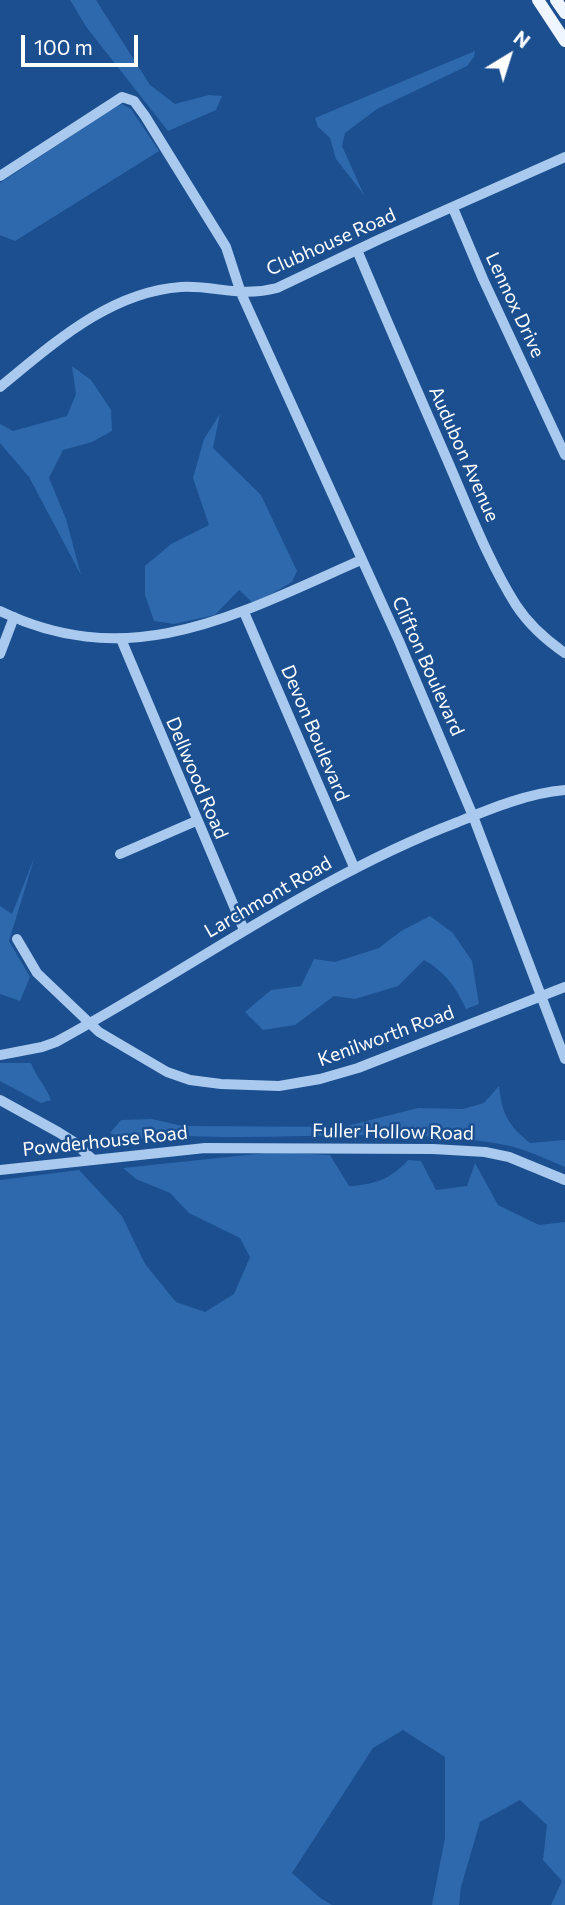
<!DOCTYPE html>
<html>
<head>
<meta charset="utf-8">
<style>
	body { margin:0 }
	#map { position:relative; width:565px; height:1905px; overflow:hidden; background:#1b4f8f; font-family:Commissioner,sans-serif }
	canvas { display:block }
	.north { position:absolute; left:474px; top:21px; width:70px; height:70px; -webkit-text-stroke:5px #1b4f8f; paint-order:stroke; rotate:38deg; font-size:19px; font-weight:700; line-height:28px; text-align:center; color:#fff }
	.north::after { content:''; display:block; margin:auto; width:24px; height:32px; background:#fff; clip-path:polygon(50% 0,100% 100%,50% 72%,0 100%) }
	.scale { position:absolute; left:21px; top:35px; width:117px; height:32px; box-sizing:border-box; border:4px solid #fff; border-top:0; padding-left:9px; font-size:21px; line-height:24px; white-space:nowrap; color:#fff; -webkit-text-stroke:5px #1b4f8f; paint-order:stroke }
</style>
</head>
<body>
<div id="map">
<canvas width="565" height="1905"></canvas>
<div class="north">N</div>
<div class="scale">100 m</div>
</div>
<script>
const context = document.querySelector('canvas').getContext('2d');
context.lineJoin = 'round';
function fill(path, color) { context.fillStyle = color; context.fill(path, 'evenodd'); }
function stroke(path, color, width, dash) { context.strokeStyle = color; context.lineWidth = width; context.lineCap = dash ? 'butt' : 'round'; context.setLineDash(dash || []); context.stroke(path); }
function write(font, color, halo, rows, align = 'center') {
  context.font = font + ' Commissioner,sans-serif'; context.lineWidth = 5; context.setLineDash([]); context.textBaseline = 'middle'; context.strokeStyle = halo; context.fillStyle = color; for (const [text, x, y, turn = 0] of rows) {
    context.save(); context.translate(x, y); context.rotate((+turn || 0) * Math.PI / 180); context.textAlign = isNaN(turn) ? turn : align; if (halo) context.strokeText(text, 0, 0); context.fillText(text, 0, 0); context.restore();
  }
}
const green = new Path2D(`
	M 70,0 L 96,0 L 150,85 L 175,104 L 209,95 L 222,96 L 216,110 L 168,131 L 87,28 Z
	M 475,51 L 474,57 L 467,66 L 377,109 L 345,133 L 342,146 L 364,195 L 336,159 L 330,138 L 318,127 L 315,118 Z
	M 122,104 L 131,109 L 159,151 L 15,241 L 0,235 L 0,183 L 112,109 Z
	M 72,366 L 91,380 L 111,410 L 112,431 L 92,442 L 63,450 L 49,478 L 66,519 L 81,575 L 29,477 L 0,443 L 0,424 L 13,431 L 67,416 L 76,394 Z
	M 220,414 L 213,448 L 261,495 L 297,571 L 292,582 L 254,604 L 239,590 L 215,615 L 174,624 L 154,621 L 145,595 L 145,566 L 171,544 L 209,525 L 193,478 L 204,439 Z
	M 35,856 L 9,941 L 30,977 L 20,1001 L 0,994 L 0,906 L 12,914 Z
	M 430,916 L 453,933 L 472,961 L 479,1004 L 466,1009 C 456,987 444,971 424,960 L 398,986 L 355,999 L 334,996 L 295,1025 L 263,1030 L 245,1012 L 271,990 L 301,986 L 314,959 L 335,962 L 379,948 L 401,931 Z
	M 0,1063 L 31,1063 C 36,1077 46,1086 51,1100 L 41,1103 L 0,1081 Z
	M 499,1086 C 502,1114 508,1125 530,1143 L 565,1140 L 565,1167 C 546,1159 525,1149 505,1145 C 404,1126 292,1141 189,1136 C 164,1135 133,1144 110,1133 L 121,1120 L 152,1119 L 182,1126 L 343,1127 L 418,1108 L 463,1109 L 484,1103 Z
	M 275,1152 L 330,1155 L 349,1186 C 374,1185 391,1179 408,1160 L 421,1161 L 436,1190 L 467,1186 L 475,1163 L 498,1205 L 539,1225 L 565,1222 L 565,1905 L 551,1905 L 562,1881 L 543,1860 L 547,1825 L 520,1800 L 480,1822 L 461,1887 L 459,1905 L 432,1905 L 445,1838 L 445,1757 L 403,1730 L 373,1748 L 292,1873 L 319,1897 L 332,1905 L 0,1905 L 0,1180 L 79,1170 L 122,1216 L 145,1264 L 176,1302 L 205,1312 L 234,1294 L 250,1257 L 240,1238 L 189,1213 L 170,1193 L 136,1179 L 123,1168 Z`);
const minor = new Path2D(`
	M 0,176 L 122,97 L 134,101 L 145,116 L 226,247 L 241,293 L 399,641 L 473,816 L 565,1059
	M 453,208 L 483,279 L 565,455
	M 357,250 C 388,324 420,397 452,471 C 471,515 490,564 516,605 C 529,625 546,640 565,653
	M 0,387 C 53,344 109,292 181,287 C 216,285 238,298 277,288 L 380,239 L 565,157
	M 0,611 C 132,675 240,613 361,560
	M 244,612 L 354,867
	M 121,639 L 244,930
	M 0,654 L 14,617
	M 120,854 L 196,821
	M 17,939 L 37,973 L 99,1032 L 167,1072 L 190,1080 L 221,1084 L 279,1086 L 320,1079 L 358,1068 L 565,987
	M 0,1055 L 42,1047 L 56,1042 C 191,969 314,877 458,822 C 492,808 529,793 565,790
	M 0,1100 L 58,1132 L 74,1142 L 92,1159
	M 0,1170 L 205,1148 L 433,1149 L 485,1152 L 509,1157 L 565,1180`);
const major = new Path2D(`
	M 538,0 L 565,41
	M 556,0 L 565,13`);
const streetNames = [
	["Clubhouse Road",331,242,-24],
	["Lennox Drive",515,305,65],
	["Audubon Avenue",464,454,66],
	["Clifton Boulevard",428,666,66],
	["Devon Boulevard",315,733,67],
	["Dellwood Road",197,778,67],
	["Larchmont Road",268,897,-30],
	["Kenilworth Road",386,1036,-20],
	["Fuller Hollow Road",393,1132,1],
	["Powderhouse Road",105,1141,-6]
];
fill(green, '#2e69ad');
stroke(minor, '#a9c9ee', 10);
stroke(major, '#f0f6ff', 12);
write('19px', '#fff', '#1b4f8f', streetNames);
</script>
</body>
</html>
